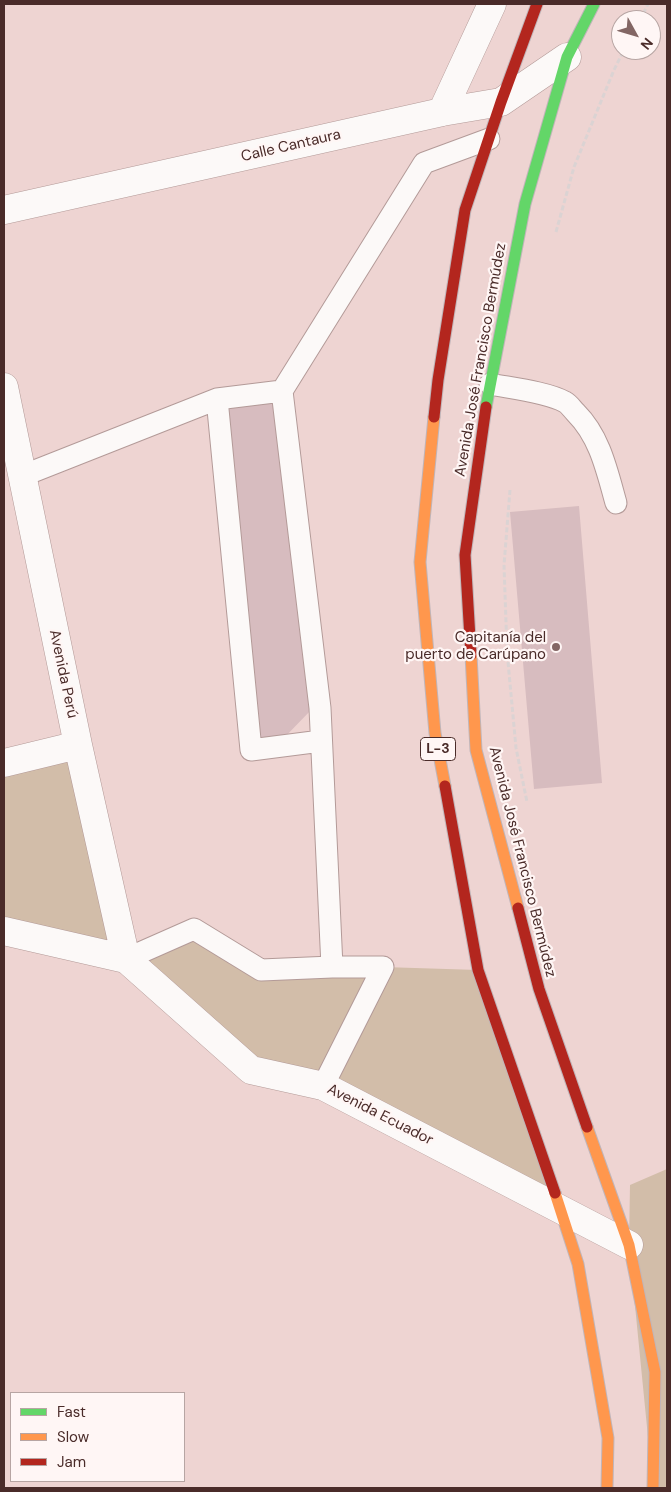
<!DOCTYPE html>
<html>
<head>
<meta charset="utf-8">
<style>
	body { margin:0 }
	#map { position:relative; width:671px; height:1492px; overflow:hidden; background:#eed4d2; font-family:"DM Sans",sans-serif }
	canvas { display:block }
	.frame { position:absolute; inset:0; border:5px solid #4a2b29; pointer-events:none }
	.legend { position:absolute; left:10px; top:1392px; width:175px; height:90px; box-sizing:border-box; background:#fff6f5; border:1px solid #b7a5a3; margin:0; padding:6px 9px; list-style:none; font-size:15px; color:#4a2b29 }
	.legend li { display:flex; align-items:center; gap:10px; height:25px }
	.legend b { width:25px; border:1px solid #b7a5a3 }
	.north { position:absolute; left:611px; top:10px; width:50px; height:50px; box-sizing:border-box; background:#fff6f5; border:1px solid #b7a5a3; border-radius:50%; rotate:129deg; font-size:14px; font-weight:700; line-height:20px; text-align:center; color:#4a2b29 }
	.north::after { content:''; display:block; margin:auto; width:18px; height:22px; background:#836664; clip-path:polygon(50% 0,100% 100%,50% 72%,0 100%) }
</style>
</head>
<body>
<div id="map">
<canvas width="671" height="1492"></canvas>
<div class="frame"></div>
<ul class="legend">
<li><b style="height:6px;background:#63d668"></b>Fast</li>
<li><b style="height:6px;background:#ff974d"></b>Slow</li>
<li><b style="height:6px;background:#b3261e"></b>Jam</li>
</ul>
<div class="north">N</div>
</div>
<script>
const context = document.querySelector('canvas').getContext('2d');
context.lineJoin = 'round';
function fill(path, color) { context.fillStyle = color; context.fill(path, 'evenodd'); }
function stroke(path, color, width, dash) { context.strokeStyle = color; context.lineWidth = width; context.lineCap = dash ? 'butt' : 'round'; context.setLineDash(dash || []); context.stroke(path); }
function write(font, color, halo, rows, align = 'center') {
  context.font = font + ' "DM Sans",sans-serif'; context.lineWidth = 4.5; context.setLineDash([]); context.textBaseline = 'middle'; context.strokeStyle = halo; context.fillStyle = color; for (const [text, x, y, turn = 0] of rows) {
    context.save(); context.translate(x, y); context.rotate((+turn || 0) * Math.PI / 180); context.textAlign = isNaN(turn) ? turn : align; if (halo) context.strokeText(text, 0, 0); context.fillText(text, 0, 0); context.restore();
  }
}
const green = new Path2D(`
	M 78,745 L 126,959 L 194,929 L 261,970 L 383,967 L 478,970 L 561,1209 L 434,1144 L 251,1070 L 126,959 L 4,931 L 4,763 Z
	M 667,1169 L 667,1488 L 653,1488 L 629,1245 L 630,1185 Z`);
const building = new Path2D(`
	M 280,395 L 312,709 L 282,740 L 253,743 L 218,401 Z
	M 579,506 L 602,783 L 534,789 L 510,512 Z`);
const path = new Path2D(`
	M 640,20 L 648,4
	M 556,232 L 574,167 L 614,70 L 624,50
	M 510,490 L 504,565 L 507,651 L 516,748 L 527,802`);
const lane = new Path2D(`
	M 490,384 C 510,388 547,392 565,402 C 569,404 572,409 576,413 C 600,437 607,471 616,503
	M 282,391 L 424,163 L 489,139
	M 217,399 L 251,750 L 321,741
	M 22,476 L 217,399 L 282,391 L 320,708 L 332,967
	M 126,959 L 194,929 L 261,970 L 332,967 L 383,967 L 323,1086`);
const street = new Path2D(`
	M 442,112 L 492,4
	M 4,210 L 442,112 L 501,102 L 567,57
	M 4,387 L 78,745 L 126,959
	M 4,763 L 78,745
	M 4,931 L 126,959 L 251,1070 L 323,1086 L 629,1245`);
const fast = new Path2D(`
	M 486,407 L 525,204 L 567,57 L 594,4`);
const slow = new Path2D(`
	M 434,417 L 420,562 L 435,733 L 445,786
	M 471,655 L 476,750 L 518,908
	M 587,1127 L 629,1245 L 655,1372 L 653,1488
	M 555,1193 L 578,1264 L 608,1438 L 607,1488`);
const jam = new Path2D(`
	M 434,417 L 438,380 L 465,210 L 501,102 L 537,4
	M 471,655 L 465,555 L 486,407
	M 445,786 L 478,970 L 555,1193
	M 518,908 L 539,989 L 587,1127`);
const markers = [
	[556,647,5,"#836664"]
];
const shields = [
	[438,749,35]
];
const shieldNames = [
	["L-3",438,749]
];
const streetNames = [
	["Calle Cantaura",291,146,-13],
	["Avenida José Francisco Bermúdez",481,360,-80],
	["Avenida Perú",63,674,78],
	["Avenida José Francisco Bermúdez",522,862,76],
	["Avenida Ecuador",380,1115,27]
];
const poiNames = [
	["Capitanía del",546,638],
	["puerto de Carúpano",546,655]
];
fill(green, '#d2bda9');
fill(building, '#d7bcbf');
stroke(lane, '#b39a98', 23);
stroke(street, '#b39a98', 29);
stroke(fast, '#c0b5b9', 13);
stroke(slow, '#c0b5b9', 13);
stroke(jam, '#c0b5b9', 13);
stroke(path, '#dbd3d3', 3, [5, 2.5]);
stroke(lane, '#fcf9f8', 21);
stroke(street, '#fcf9f8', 28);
stroke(fast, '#63d668', 11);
stroke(slow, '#ff974d', 11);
stroke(jam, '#b3261e', 11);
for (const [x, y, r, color] of markers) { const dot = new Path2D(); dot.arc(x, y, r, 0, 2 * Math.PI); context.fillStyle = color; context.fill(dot); stroke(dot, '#fff6f5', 2); }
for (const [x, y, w] of shields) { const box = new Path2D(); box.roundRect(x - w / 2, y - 11.5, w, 23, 4); context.fillStyle = '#fff6f5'; context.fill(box); stroke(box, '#4a2b29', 1); }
write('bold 14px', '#4a2b29', null, shieldNames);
write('15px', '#4a2b29', '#fff6f5', streetNames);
write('15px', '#4a2b29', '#fff6f5', poiNames, 'right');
</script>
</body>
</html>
